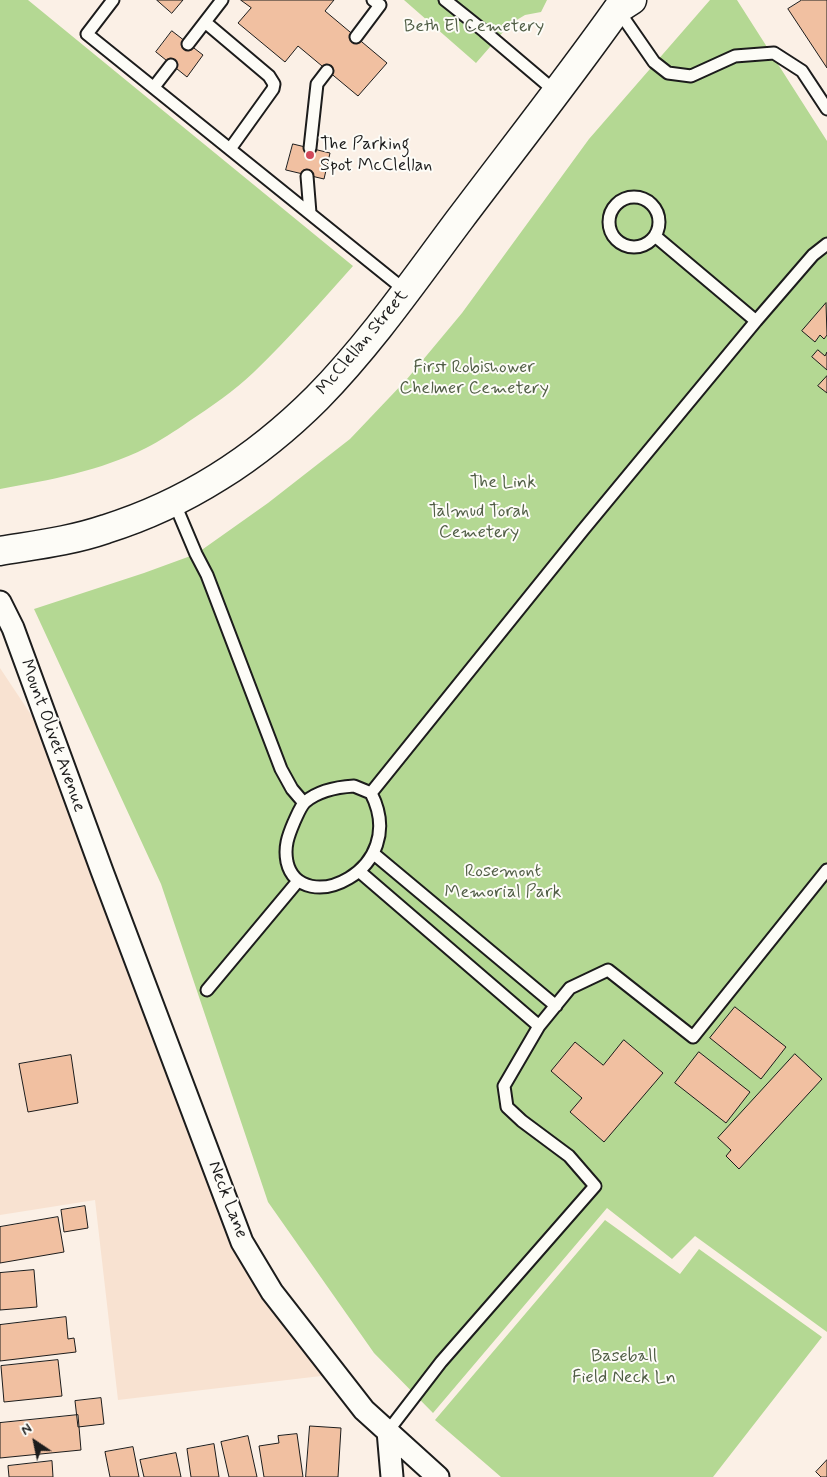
<!DOCTYPE html>
<html>
<head>
<meta charset="utf-8">
<style>
	body { margin:0 }
	#map { position:relative; width:827px; height:1477px; overflow:hidden; background:#fbf0e6; font-family:Mynerve,sans-serif }
	canvas { display:block }
	.north { position:absolute; left:10px; top:1417px; width:50px; height:50px; -webkit-text-stroke:4px #fdfcf7; paint-order:stroke; rotate:326deg; font-size:14px; font-weight:700; line-height:20px; text-align:center; color:#1c1c1c }
	.north::after { content:''; display:block; margin:auto; width:18px; height:22px; background:#1c1c1c; clip-path:polygon(50% 0,100% 100%,50% 72%,0 100%) }
</style>
</head>
<body>
<div id="map">
<canvas width="827" height="1477"></canvas>
<div class="north">N</div>
</div>
<script>
const context = document.querySelector('canvas').getContext('2d');
context.lineJoin = 'round';
function fill(path, color) { context.fillStyle = color; context.fill(path, 'evenodd'); }
function stroke(path, color, width, dash) { context.strokeStyle = color; context.lineWidth = width; context.lineCap = dash ? 'butt' : 'round'; context.setLineDash(dash || []); context.stroke(path); }
function write(font, color, halo, rows, align = 'center') {
  context.font = font + ' Mynerve,sans-serif'; context.lineWidth = 4; context.setLineDash([]); context.textBaseline = 'middle'; context.strokeStyle = halo; context.fillStyle = color; for (const [text, x, y, turn = 0] of rows) {
    context.save(); context.translate(x, y); context.rotate((+turn || 0) * Math.PI / 180); context.textAlign = isNaN(turn) ? turn : align; if (halo) context.strokeText(text, 0, 0); context.fillText(text, 0, 0); context.restore();
  }
}
const built = new Path2D(`
	M 0,668 L 79,787 L 279,1319 L 338,1374 L 118,1400 L 95,1200 L 0,1215 Z`);
const green = new Path2D(`
	M 0,0 L 28,0 L 353,266 C 321,302 289,338 254,372 C 234,391 211,407 188,422 C 175,431 160,441 146,448 C 100,471 50,480 0,489 Z
	M 404,0 L 547,0 L 541,12 L 525,15 L 510,24 L 476,63 Z
	M 710,0 L 737,0 L 827,141 L 827,1332 L 695,1236 L 672,1259 L 607,1208 L 433,1413 L 374,1353 L 268,1202 L 161,884 L 34,609 L 144,573 L 196,554 L 268,503 L 350,439 L 407,379 L 462,313 L 589,139 Z
	M 605,1220 L 680,1274 L 699,1249 L 822,1337 L 713,1477 L 501,1477 L 435,1420 Z`);
const building = new Path2D(`
	M 157,0 L 183,0 L 172,13 Z
	M 241,0 L 334,0 L 325,11 L 387,63 L 358,96 L 298,46 L 285,62 L 238,23 L 251,8 Z
	M 802,0 L 827,0 L 827,68 L 788,9 Z
	M 172,31 L 203,55 L 187,77 L 156,52 Z
	M 293,144 L 330,153 L 324,179 L 286,170 Z
	M 826,303 L 827,335 L 824,339 L 820,335 L 815,342 L 802,331 Z
	M 818,350 L 825,356 L 827,352 L 827,370 L 812,357 Z
	M 827,376 L 827,393 L 818,386 Z
	M 735,1007 L 786,1047 L 761,1079 L 710,1038 Z
	M 624,1040 L 663,1073 L 604,1142 L 570,1112 L 582,1098 L 551,1071 L 575,1042 L 603,1065 Z
	M 699,1052 L 750,1092 L 726,1123 L 675,1083 Z
	M 795,1054 L 822,1079 L 739,1169 L 726,1156 L 731,1150 L 718,1138 Z
	M 71,1055 L 78,1103 L 28,1112 L 19,1064 Z
	M 85,1206 L 88,1228 L 64,1232 L 61,1210 Z
	M 58,1217 L 64,1252 L 0,1263 L 0,1227 Z
	M 34,1270 L 37,1307 L 0,1310 L 0,1273 Z
	M 66,1317 L 68,1339 L 74,1338 L 76,1352 L 0,1361 L 0,1325 Z
	M 58,1360 L 62,1396 L 4,1402 L 1,1366 Z
	M 101,1398 L 104,1424 L 78,1427 L 75,1401 Z
	M 78,1415 L 81,1450 L 0,1458 L 0,1423 Z
	M 310,1426 L 341,1428 L 338,1477 L 306,1477 Z
	M 297,1434 L 303,1477 L 264,1477 L 259,1446 L 279,1443 L 278,1436 Z
	M 248,1436 L 257,1477 L 229,1477 L 221,1442 Z
	M 214,1444 L 219,1477 L 191,1477 L 187,1449 Z
	M 133,1447 L 139,1477 L 110,1477 L 105,1452 Z
	M 176,1453 L 181,1477 L 144,1477 L 140,1460 Z
	M 827,1460 L 827,1477 L 821,1477 L 816,1472 Z
	M 52,1461 L 53,1477 L 9,1477 L 8,1466 Z`);
const lane = new Path2D(`
	M 113,0 L 87,34 L 406,291
	M 445,0 L 484,31 L 556,92
	M 618,10 L 654,62 L 668,73 L 691,76 L 735,56 L 774,53 L 802,71 L 827,109
	M 205,22 L 269,76 L 274,84 L 273,89 L 230,149
	M 356,37 L 380,5 L 373,0
	M 188,44 L 222,0
	M 154,87 L 171,65
	M 310,148 L 317,84 L 327,71
	M 307,176 L 310,213
	M609 222a25 25 0 1 1 50 0a25 25 0 1 1-50 0Z
	M 655,236 L 756,321 L 813,255 L 827,244
	M 174,502 L 196,554 L 207,575 L 281,769 L 292,789 L 304,803
	M 354,786 L 371,793 C 411,871 300,919 287,862 C 284,847 288,836 294,822 C 297,816 300,807 305,802 C 319,790 337,787 354,786 Z
	M 371,793 L 583,530 L 756,321
	M 374,854 L 556,1006
	M 360,872 L 539,1026 L 504,1086 L 507,1107 L 522,1121 L 569,1156 L 595,1186 L 441,1362 L 388,1431
	M 207,990 L 298,881
	M 539,1026 L 570,988 L 608,970 L 693,1037 L 827,870`);
const street = new Path2D(`
	M 0,602 L 13,628 L 102,871 L 242,1242 L 272,1292 L 364,1410 L 438,1477
	M 388,1431 L 392,1477`);
const secondary = new Path2D(`
	M 0,551 C 36,545 71,541 106,529 C 186,504 258,457 317,398 C 371,343 415,279 460,219 C 515,146 572,74 624,0`);
const primary = new Path2D(`
	M 618,9 L 632,0`);
const markers = [
	[310,155,5,"#d1495b"]
];
const parkNames = [
	["Beth El Cemetery",474,27],
	["First Robishower",474,368],
	["Chelmer Cemetery",474,389],
	["The Link",503,483],
	["Talmud Torah",479,512],
	["Cemetery",479,533],
	["Rosemont",503,872],
	["Memorial Park",503,893],
	["Baseball",624,1357],
	["Field Neck Ln",624,1378]
];
const poiNames = [
	["The Parking",320,145],
	["Spot McClellan",320,166]
];
const streetNames = [
	["McClellan Street",363,343,-50],
	["Mount Olivet Avenue",52,736,70],
	["Neck Lane",227,1200,69]
];
fill(built, '#f8e2d1');
fill(green, '#b4d893');
fill(building, '#f1c0a1');
stroke(building, '#1c1c1c', 1);
stroke(lane, '#1c1c1c', 15);
stroke(street, '#1c1c1c', 25);
stroke(secondary, '#1c1c1c', 31);
stroke(primary, '#1c1c1c', 31);
stroke(lane, '#fdfcf7', 11);
stroke(street, '#fdfcf7', 21);
stroke(secondary, '#fdfcf7', 28);
stroke(primary, '#fdfcf7', 28);
for (const [x, y, r, color] of markers) { const dot = new Path2D(); dot.arc(x, y, r, 0, 2 * Math.PI); context.fillStyle = color; context.fill(dot); stroke(dot, '#fdfcf7', 2); }
write('18px', '#515e46', '#fdfcf7', parkNames);
write('18px', '#1c1c1c', '#fdfcf7', poiNames, 'left');
write('18px', '#1c1c1c', '#fdfcf7', streetNames);
</script>
</body>
</html>
